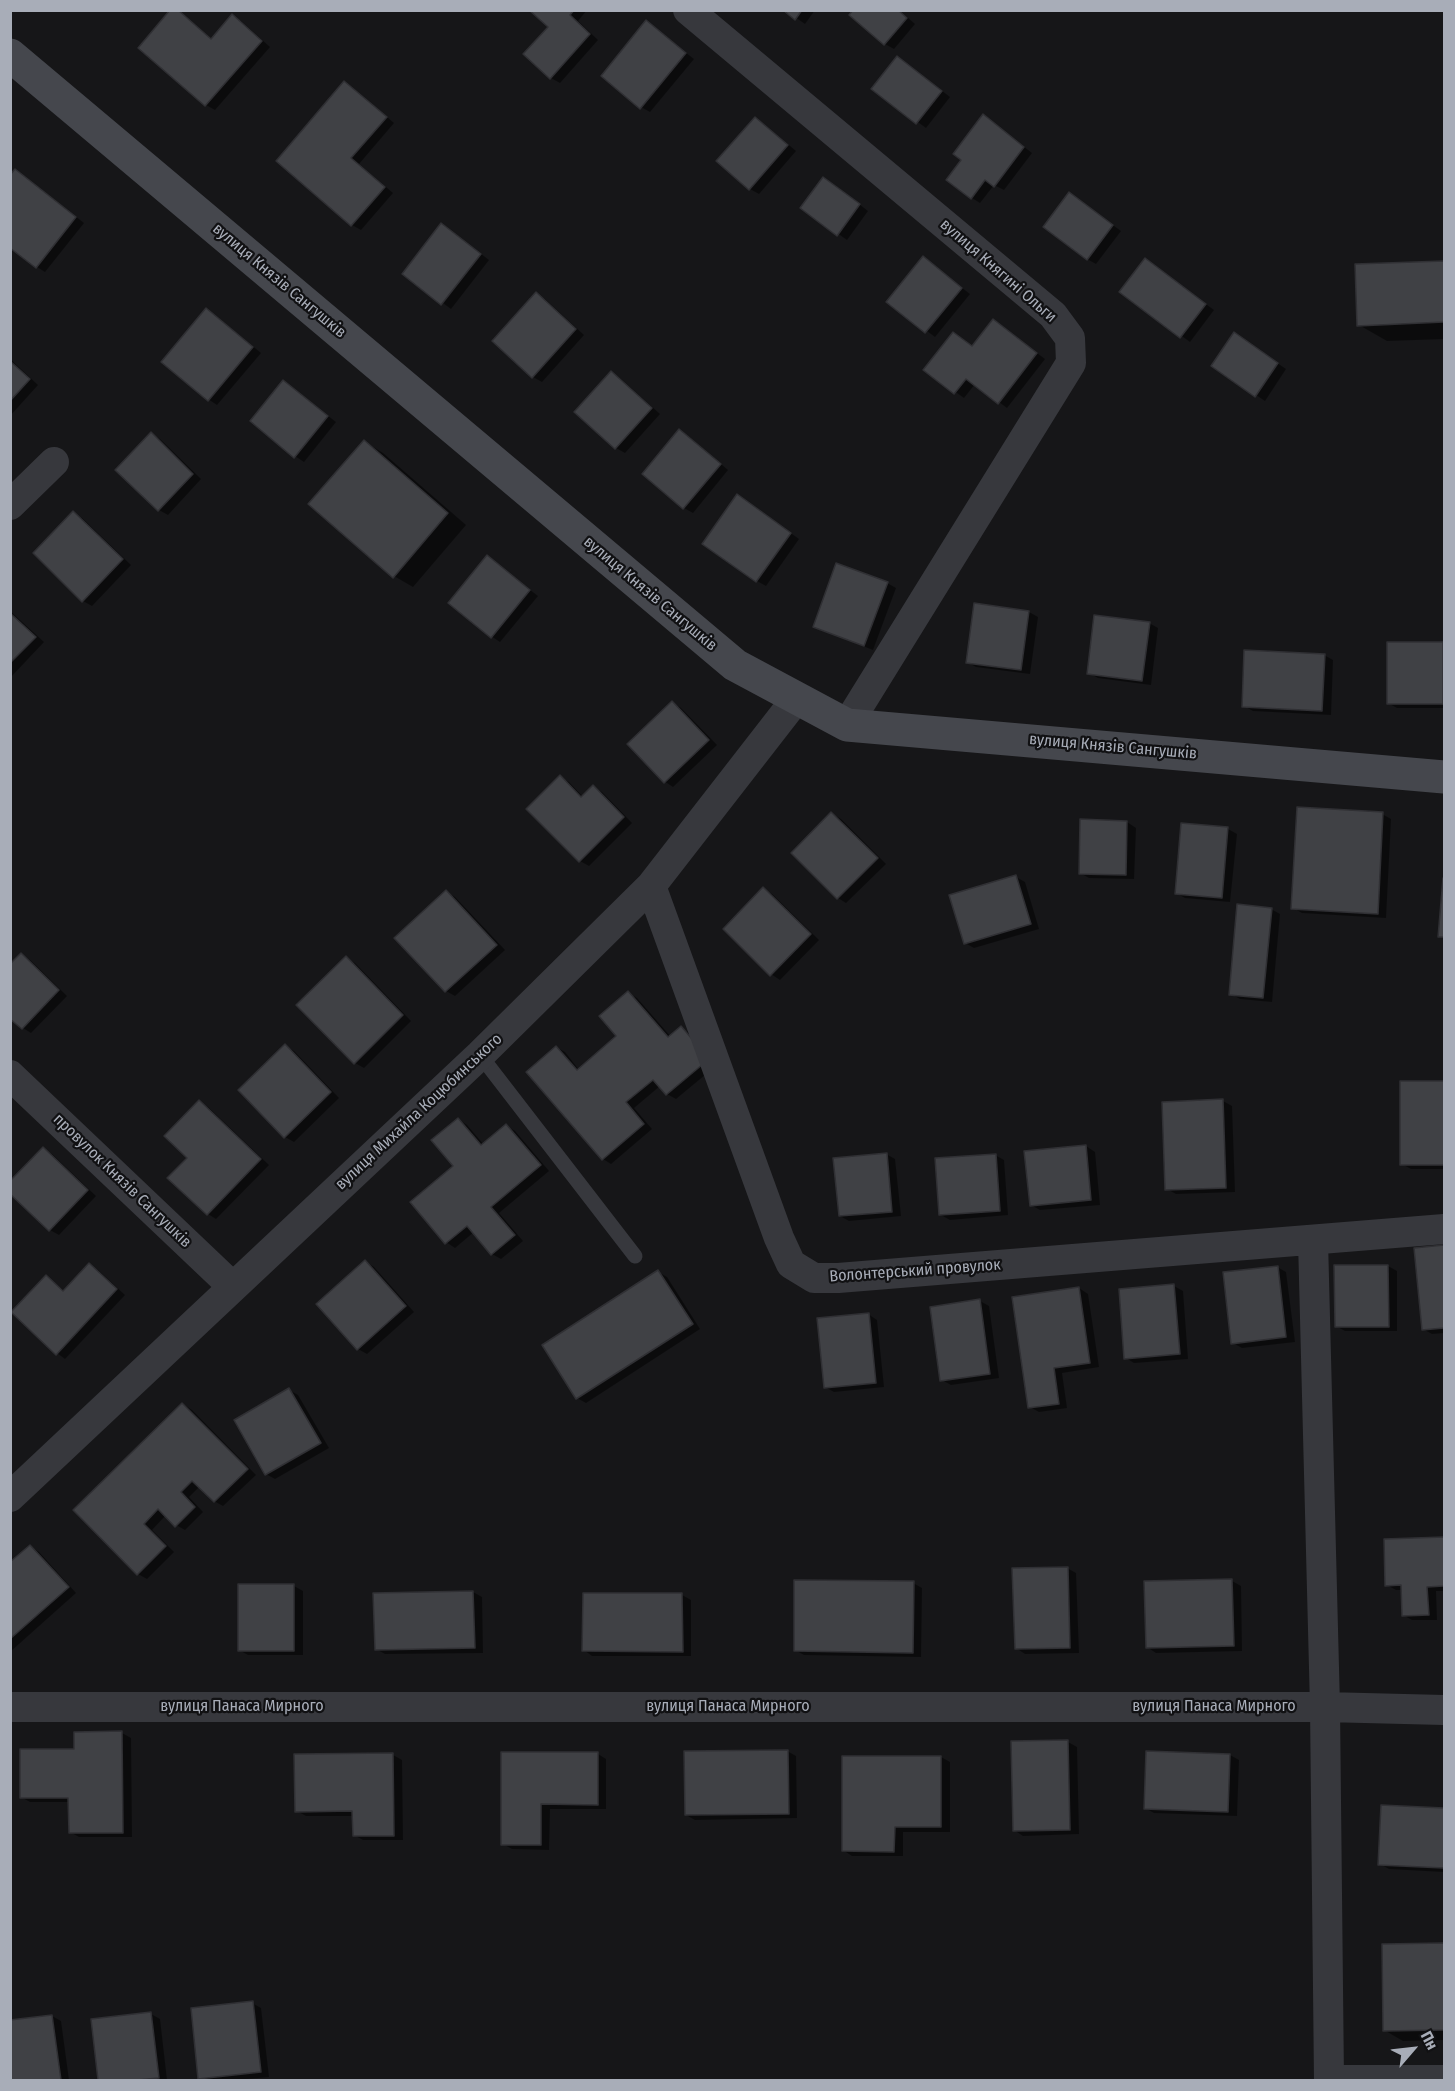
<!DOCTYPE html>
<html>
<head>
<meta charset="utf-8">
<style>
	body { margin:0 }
	#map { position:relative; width:1455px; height:2091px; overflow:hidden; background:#161618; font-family:"Fira Sans Condensed",sans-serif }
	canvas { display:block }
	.frame { position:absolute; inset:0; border:12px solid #a8adb8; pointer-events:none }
	.north { position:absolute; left:1383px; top:2019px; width:60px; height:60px; -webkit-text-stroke:4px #111113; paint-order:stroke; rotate:62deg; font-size:16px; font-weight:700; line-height:24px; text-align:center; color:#a8adb8 }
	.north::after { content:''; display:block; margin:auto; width:21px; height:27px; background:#a8adb8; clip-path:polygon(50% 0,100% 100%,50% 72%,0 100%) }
</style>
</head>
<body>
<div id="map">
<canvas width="1455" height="2091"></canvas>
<div class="frame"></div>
<div class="north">Пн</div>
</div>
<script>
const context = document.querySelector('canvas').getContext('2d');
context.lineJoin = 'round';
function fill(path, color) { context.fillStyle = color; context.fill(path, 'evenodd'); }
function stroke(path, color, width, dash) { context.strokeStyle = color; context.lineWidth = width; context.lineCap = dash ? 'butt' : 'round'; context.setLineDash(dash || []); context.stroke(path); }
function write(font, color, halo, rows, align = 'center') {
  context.font = font + ' "Fira Sans Condensed",sans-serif'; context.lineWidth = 4.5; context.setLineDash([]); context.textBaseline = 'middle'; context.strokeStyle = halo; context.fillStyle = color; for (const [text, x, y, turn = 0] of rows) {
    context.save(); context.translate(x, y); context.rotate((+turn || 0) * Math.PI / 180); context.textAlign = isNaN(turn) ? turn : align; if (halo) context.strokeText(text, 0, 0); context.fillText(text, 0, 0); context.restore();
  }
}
const shadow = new Path2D(`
	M 177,10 L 212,39 L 232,16 L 241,21 L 270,47 L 215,110 L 206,105 L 140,47 Z
	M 531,10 L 587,10 L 578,21 L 598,40 L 560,83 L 551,78 L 550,27 Z
	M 785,10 L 815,10 L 805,24 Z
	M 855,10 L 899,10 L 915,24 L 894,49 L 885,44 L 851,15 Z
	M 646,22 L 694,59 L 650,112 L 641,107 Z
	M 906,63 L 950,97 L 926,128 L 873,89 Z
	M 345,83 L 353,88 L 394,123 L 359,164 L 393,193 L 361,230 L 352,225 L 278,161 Z
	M 755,118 L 764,124 L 796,151 L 759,194 L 750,189 Z
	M 992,122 L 1032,153 L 1004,190 L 994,185 L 980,203 L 972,198 Z
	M 24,176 L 84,223 L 45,272 L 37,267 Z
	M 833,184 L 868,211 L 847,240 L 802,208 Z
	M 1070,194 L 1121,231 L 1096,264 L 1087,259 Z
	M 450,230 L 489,260 L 451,309 L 404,274 Z
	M 923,258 L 970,294 L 935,337 L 888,302 Z
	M 1145,260 L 1214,310 L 1190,342 L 1122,292 Z
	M 1444,262 L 1444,339 L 1387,341 L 1359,325 L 1356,266 Z
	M 537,294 L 545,299 L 584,335 L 542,382 L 533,377 Z
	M 206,310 L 215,315 L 261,353 L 217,405 L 208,399 Z
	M 994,321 L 1045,359 L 1007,408 L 975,384 L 964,398 L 925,370 L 973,347 Z
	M 1243,340 L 1286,369 L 1265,401 L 1213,366 Z
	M 10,359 L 38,385 L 10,416 Z
	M 612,372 L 620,378 L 660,414 L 625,453 L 616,448 L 576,412 Z
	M 284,382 L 336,422 L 304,462 L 295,456 Z
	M 679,431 L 688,436 L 728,470 L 693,513 L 684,508 L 644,474 Z
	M 151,434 L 160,439 L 201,479 L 168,515 L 159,510 Z
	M 365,442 L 383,453 L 466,525 L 413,587 L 394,576 Z
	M 746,501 L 799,539 L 766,586 L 757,581 Z
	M 73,513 L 82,518 L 131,565 L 92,606 L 83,601 Z
	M 487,557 L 538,596 L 500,642 L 491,636 Z
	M 887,583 L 896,588 L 873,650 L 815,627 Z
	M 975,605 L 1029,612 L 1038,617 L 1030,674 L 976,667 L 967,662 Z
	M 10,611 L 44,642 L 10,678 Z
	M 1149,623 L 1158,628 L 1151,685 L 1098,678 L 1089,673 Z
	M 1442,643 L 1444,645 L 1444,708 L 1397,708 L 1388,703 Z
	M 1324,655 L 1333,660 L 1331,715 L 1253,711 L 1244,706 Z
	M 673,703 L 681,708 L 717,745 L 673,787 L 664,781 Z
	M 560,777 L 569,782 L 583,797 L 593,787 L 602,792 L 632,823 L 589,866 L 580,861 Z
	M 832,814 L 841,819 L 886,864 L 846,903 L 838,898 Z
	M 1382,814 L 1391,819 L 1386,918 L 1302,913 L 1293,908 Z
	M 1127,822 L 1136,828 L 1134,879 L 1089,878 L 1080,873 Z
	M 1228,829 L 1237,834 L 1230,902 L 1185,898 L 1176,893 Z
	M 1016,877 L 1025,882 L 1039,929 L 974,948 L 965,943 Z
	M 1444,880 L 1444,938 L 1440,936 Z
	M 763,889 L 772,894 L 819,940 L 780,980 L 771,974 Z
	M 446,892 L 455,897 L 505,950 L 455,996 L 446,991 L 397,938 Z
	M 1271,909 L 1280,914 L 1272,1002 L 1240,999 L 1231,994 Z
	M 21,955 L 30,960 L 67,996 L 31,1033 L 23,1028 Z
	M 346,958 L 355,963 L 411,1021 L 364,1068 L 355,1063 L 298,1005 Z
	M 628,993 L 637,998 L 671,1037 L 681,1028 L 690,1033 L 717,1065 L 676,1099 L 667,1094 L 660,1086 L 634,1108 L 652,1129 L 611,1164 L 603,1159 L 556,1047 L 565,1052 L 579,1070 L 618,1036 Z
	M 285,1046 L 294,1051 L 339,1098 L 294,1142 L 285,1137 Z
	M 1402,1082 L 1444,1082 L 1444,1169 L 1411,1169 L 1402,1164 Z
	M 1223,1101 L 1232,1106 L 1235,1192 L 1176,1194 L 1167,1189 Z
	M 199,1102 L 208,1107 L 269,1165 L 216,1219 L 208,1214 L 189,1158 Z
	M 458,1119 L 467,1125 L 484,1145 L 507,1126 L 515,1131 L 549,1171 L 499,1213 L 523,1241 L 501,1259 L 492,1254 L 474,1232 L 455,1248 L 446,1242 L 455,1167 Z
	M 1086,1146 L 1095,1152 L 1100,1205 L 1040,1210 L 1031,1205 L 1026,1152 Z
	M 43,1149 L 52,1154 L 96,1196 L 59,1235 L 50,1230 L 10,1192 Z
	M 886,1154 L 895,1159 L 901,1216 L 849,1221 L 840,1216 Z
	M 995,1155 L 1004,1160 L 1008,1215 L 950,1220 L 941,1215 Z
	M 1444,1246 L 1444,1333 L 1432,1334 L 1423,1329 L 1415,1249 Z
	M 366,1262 L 374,1267 L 414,1312 L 367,1354 L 358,1349 Z
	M 89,1265 L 98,1270 L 125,1295 L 65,1359 L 57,1353 L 47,1277 L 65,1291 Z
	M 1388,1266 L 1397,1271 L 1397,1331 L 1345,1331 L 1336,1326 Z
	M 1277,1267 L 1286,1272 L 1295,1342 L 1242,1348 L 1233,1343 Z
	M 658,1272 L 667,1277 L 700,1329 L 586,1403 L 577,1398 Z
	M 1174,1286 L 1183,1291 L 1188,1359 L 1134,1363 L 1126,1358 Z
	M 1079,1288 L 1088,1294 L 1099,1367 L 1062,1373 L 1067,1408 L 1039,1412 L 1030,1407 Z
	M 980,1301 L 989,1306 L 999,1378 L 951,1385 L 942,1380 Z
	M 868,1314 L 877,1320 L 884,1387 L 834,1392 L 825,1387 Z
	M 289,1390 L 298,1395 L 329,1448 L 275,1479 L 266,1474 Z
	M 183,1404 L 192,1410 L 256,1475 L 223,1506 L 214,1501 L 200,1486 L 189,1497 L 203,1512 L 185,1530 L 176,1525 L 166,1515 L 152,1530 L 174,1552 L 147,1579 L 138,1574 L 75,1510 Z
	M 1444,1539 L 1444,1591 L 1436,1591 L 1437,1620 L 1412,1620 L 1403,1615 L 1402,1590 L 1396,1590 L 1387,1585 L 1386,1540 Z
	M 30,1546 L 39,1552 L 76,1593 L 10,1652 L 10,1564 Z
	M 1067,1568 L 1076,1573 L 1079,1653 L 1025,1654 L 1016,1648 Z
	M 1232,1581 L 1241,1586 L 1242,1651 L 1156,1653 L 1147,1647 Z
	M 913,1583 L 922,1588 L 921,1657 L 804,1655 L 795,1650 Z
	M 294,1586 L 303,1591 L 303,1655 L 248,1655 L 239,1650 Z
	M 473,1592 L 482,1597 L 483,1653 L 385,1654 L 376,1649 Z
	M 682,1595 L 691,1600 L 691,1656 L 592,1656 L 584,1650 Z
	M 122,1733 L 131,1738 L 132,1837 L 79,1837 L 70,1832 L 70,1802 L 30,1802 L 21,1797 L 75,1750 Z
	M 1068,1742 L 1077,1747 L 1079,1834 L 1023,1836 L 1014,1830 Z
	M 787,1751 L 796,1756 L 797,1818 L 695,1820 L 686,1815 Z
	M 503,1753 L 598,1754 L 606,1759 L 606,1809 L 550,1809 L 549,1850 L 512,1849 L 503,1844 Z
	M 393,1755 L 402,1760 L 403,1840 L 363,1840 L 354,1835 L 354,1816 L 306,1816 L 297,1811 Z
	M 1230,1755 L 1239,1760 L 1237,1816 L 1154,1813 L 1145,1808 Z
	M 941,1757 L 950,1762 L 950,1832 L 903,1832 L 903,1856 L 852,1856 L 843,1850 Z
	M 1382,1807 L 1444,1810 L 1444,1872 L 1389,1869 L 1380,1864 Z
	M 1444,1945 L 1444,2040 L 1403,2041 L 1384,2030 L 1383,1946 Z
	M 252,2003 L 261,2008 L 269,2077 L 235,2080 L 203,2080 L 199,2078 Z
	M 151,2014 L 160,2019 L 167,2080 L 99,2080 L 93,2020 Z
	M 52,2016 L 61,2021 L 69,2080 L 10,2080 L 10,2021 Z`);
const building = new Path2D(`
	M 170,10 L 178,10 L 211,39 L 232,14 L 262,41 L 205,106 L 138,48 Z
	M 529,10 L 574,10 L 570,15 L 590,34 L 550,79 L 523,54 L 548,27 Z
	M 783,10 L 802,10 L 795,20 Z
	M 853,10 L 898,10 L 907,18 L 884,45 L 849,15 Z
	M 646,20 L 686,53 L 640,109 L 601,76 Z
	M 897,56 L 942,91 L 916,124 L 871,89 Z
	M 344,81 L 387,117 L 351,158 L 385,187 L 351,226 L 276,161 Z
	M 983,114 L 1024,147 L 994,187 L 985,180 L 971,199 L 946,180 L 961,160 L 953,154 Z
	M 755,117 L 788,145 L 749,190 L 716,161 Z
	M 15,169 L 76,217 L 36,268 L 10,248 L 10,175 Z
	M 823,177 L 860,204 L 837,236 L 800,208 Z
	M 1069,192 L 1113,225 L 1087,260 L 1043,227 Z
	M 441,223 L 481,254 L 441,305 L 402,274 Z
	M 923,256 L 962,288 L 925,333 L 886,302 Z
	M 1145,258 L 1206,304 L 1180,338 L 1119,292 Z
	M 1444,261 L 1444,322 L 1357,326 L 1355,264 Z
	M 536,292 L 576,329 L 532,378 L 492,341 Z
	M 206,308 L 253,347 L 208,401 L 161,362 Z
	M 993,319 L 1037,353 L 998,404 L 966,379 L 954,394 L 923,370 L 953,332 L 972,346 Z
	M 1234,332 L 1278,363 L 1255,397 L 1211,366 Z
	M 10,361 L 30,379 L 10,401 Z
	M 611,371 L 652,408 L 615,449 L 574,412 Z
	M 283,380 L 328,416 L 294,458 L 250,421 Z
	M 679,429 L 721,464 L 683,509 L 642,474 Z
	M 151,432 L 193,474 L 158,511 L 115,470 Z
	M 364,440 L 448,513 L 393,578 L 308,504 Z
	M 737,494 L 791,533 L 756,582 L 702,544 Z
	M 73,511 L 123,559 L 82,602 L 33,553 Z
	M 487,555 L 530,590 L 491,638 L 448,603 Z
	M 836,563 L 888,582 L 864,646 L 813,627 Z
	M 974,603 L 1029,611 L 1021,670 L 966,663 Z
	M 10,613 L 36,637 L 10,663 Z
	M 1094,615 L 1150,622 L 1142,681 L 1087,674 Z
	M 1387,642 L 1443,642 L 1443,704 L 1387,704 Z
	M 1244,650 L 1325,654 L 1322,711 L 1242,707 Z
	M 672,701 L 709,740 L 664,783 L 627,744 Z
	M 560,775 L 581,797 L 593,785 L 624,817 L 579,862 L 526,809 Z
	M 1297,807 L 1383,812 L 1378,914 L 1291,909 Z
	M 831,812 L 878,858 L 837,899 L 791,853 Z
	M 1080,819 L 1127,821 L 1126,875 L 1079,874 Z
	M 1181,823 L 1228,827 L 1222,898 L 1175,894 Z
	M 1016,875 L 1031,924 L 964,944 L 949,895 Z
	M 1443,878 L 1444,878 L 1444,937 L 1438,937 Z
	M 763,887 L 811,934 L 770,976 L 723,929 Z
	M 446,890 L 497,945 L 445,992 L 394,938 Z
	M 1237,904 L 1272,908 L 1263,998 L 1229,995 Z
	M 21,953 L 59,990 L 22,1029 L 10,1019 L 10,964 Z
	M 346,956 L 403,1015 L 354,1064 L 296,1005 Z
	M 628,991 L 668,1037 L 681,1026 L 709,1059 L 666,1095 L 653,1080 L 626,1102 L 644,1124 L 602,1160 L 526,1072 L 556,1046 L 577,1070 L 616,1036 L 599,1016 Z
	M 285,1044 L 331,1092 L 284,1138 L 238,1090 Z
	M 1400,1081 L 1444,1081 L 1444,1165 L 1400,1165 Z
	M 1223,1099 L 1226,1188 L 1165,1190 L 1162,1102 Z
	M 199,1100 L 261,1159 L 207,1215 L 167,1178 L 187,1158 L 164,1136 Z
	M 458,1118 L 481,1145 L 506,1124 L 541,1165 L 491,1207 L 515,1235 L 491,1255 L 467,1226 L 445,1244 L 410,1202 L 453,1166 L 431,1140 Z
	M 1086,1145 L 1091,1200 L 1030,1206 L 1024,1151 Z
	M 43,1147 L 88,1190 L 49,1231 L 10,1194 L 10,1181 Z
	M 887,1153 L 892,1212 L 839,1216 L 833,1158 Z
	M 996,1154 L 1000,1211 L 939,1215 L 935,1158 Z
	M 1444,1245 L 1444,1328 L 1422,1330 L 1414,1248 Z
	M 365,1260 L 406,1306 L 357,1350 L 316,1304 Z
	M 89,1263 L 117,1289 L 56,1355 L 11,1312 L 46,1275 L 63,1291 Z
	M 1334,1265 L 1388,1265 L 1389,1327 L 1335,1327 Z
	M 1278,1266 L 1286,1337 L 1231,1344 L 1223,1272 Z
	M 658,1270 L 693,1324 L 576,1399 L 542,1345 Z
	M 1174,1284 L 1180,1354 L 1124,1359 L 1119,1289 Z
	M 1079,1287 L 1090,1363 L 1054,1368 L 1059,1404 L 1028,1408 L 1012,1297 Z
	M 980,1299 L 990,1374 L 940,1381 L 930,1307 Z
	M 869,1313 L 876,1383 L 824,1388 L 817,1318 Z
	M 289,1388 L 321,1443 L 265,1475 L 234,1420 Z
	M 182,1403 L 248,1469 L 214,1502 L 192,1481 L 181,1492 L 195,1507 L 175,1527 L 158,1509 L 144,1524 L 166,1546 L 137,1575 L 73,1510 Z
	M 1444,1537 L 1444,1586 L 1427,1587 L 1429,1615 L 1402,1616 L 1401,1585 L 1385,1586 L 1384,1539 Z
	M 30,1545 L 69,1587 L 10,1639 L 10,1562 Z
	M 1068,1567 L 1070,1648 L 1015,1649 L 1012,1568 Z
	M 1232,1579 L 1234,1646 L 1146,1648 L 1144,1581 Z
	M 794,1580 L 914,1581 L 913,1653 L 794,1651 Z
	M 238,1584 L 294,1584 L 294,1651 L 238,1651 Z
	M 473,1591 L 475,1648 L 375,1650 L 373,1593 Z
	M 583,1593 L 682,1593 L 683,1652 L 582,1651 Z
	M 122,1731 L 123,1833 L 69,1833 L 68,1798 L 20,1798 L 20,1749 L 74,1749 L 74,1732 Z
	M 1068,1740 L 1070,1830 L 1013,1831 L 1011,1741 Z
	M 788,1750 L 789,1814 L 685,1815 L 684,1751 Z
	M 1146,1751 L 1230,1754 L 1228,1812 L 1144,1809 Z
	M 501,1752 L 598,1752 L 598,1805 L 541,1804 L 541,1845 L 501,1845 Z
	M 393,1753 L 394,1836 L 353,1836 L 352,1811 L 295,1812 L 294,1754 Z
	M 842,1756 L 941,1756 L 941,1827 L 895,1827 L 894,1852 L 842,1851 Z
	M 1381,1805 L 1444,1808 L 1444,1868 L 1378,1865 Z
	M 1444,1943 L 1444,2030 L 1383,2031 L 1382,1944 Z
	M 253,2001 L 261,2072 L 198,2079 L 191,2008 Z
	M 151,2012 L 159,2078 L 137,2080 L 98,2080 L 91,2019 Z
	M 52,2015 L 61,2080 L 10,2080 L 10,2020 Z`);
const service = new Path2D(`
	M 480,1055 L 635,1256`);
const minor = new Path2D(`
	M 688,10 L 1053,315 L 1070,338 L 1071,363 L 847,725
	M 10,505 L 54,462
	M 651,886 L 779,1238 L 791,1264 L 814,1278 L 838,1278 L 1444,1229
	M 10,1075 L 233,1287
	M 1313,1240 L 1325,1707 L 1329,2080
	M 10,1497 L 480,1055 L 651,886 L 797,698
	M 10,1707 L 1325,1707 L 1444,1710
	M 1329,2080 L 1444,2080`);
const secondary = new Path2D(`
	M 10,55 L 735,665 L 847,725 L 1444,777`);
const streetNames = [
	["вулиця Княгині Ольги",998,271,41],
	["вулиця Князів Сангушків",279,281,40],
	["вулиця Князів Сангушків",650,594,40],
	["вулиця Князів Сангушків",1113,747,5],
	["вулиця Михайла Коцюбинського",419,1112,-43],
	["провулок Князів Сангушків",122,1181,44],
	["Волонтерський провулок",915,1271,-4],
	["вулиця Панаса Мирного",242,1707],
	["вулиця Панаса Мирного",728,1707],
	["вулиця Панаса Мирного",1214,1707]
];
fill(shadow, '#0007');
fill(building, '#404145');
stroke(building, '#303034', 1.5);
stroke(service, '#37383d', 15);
stroke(minor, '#37383d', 30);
stroke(secondary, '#45474d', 33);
write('16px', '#a8adb8', '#111113', streetNames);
</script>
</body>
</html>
